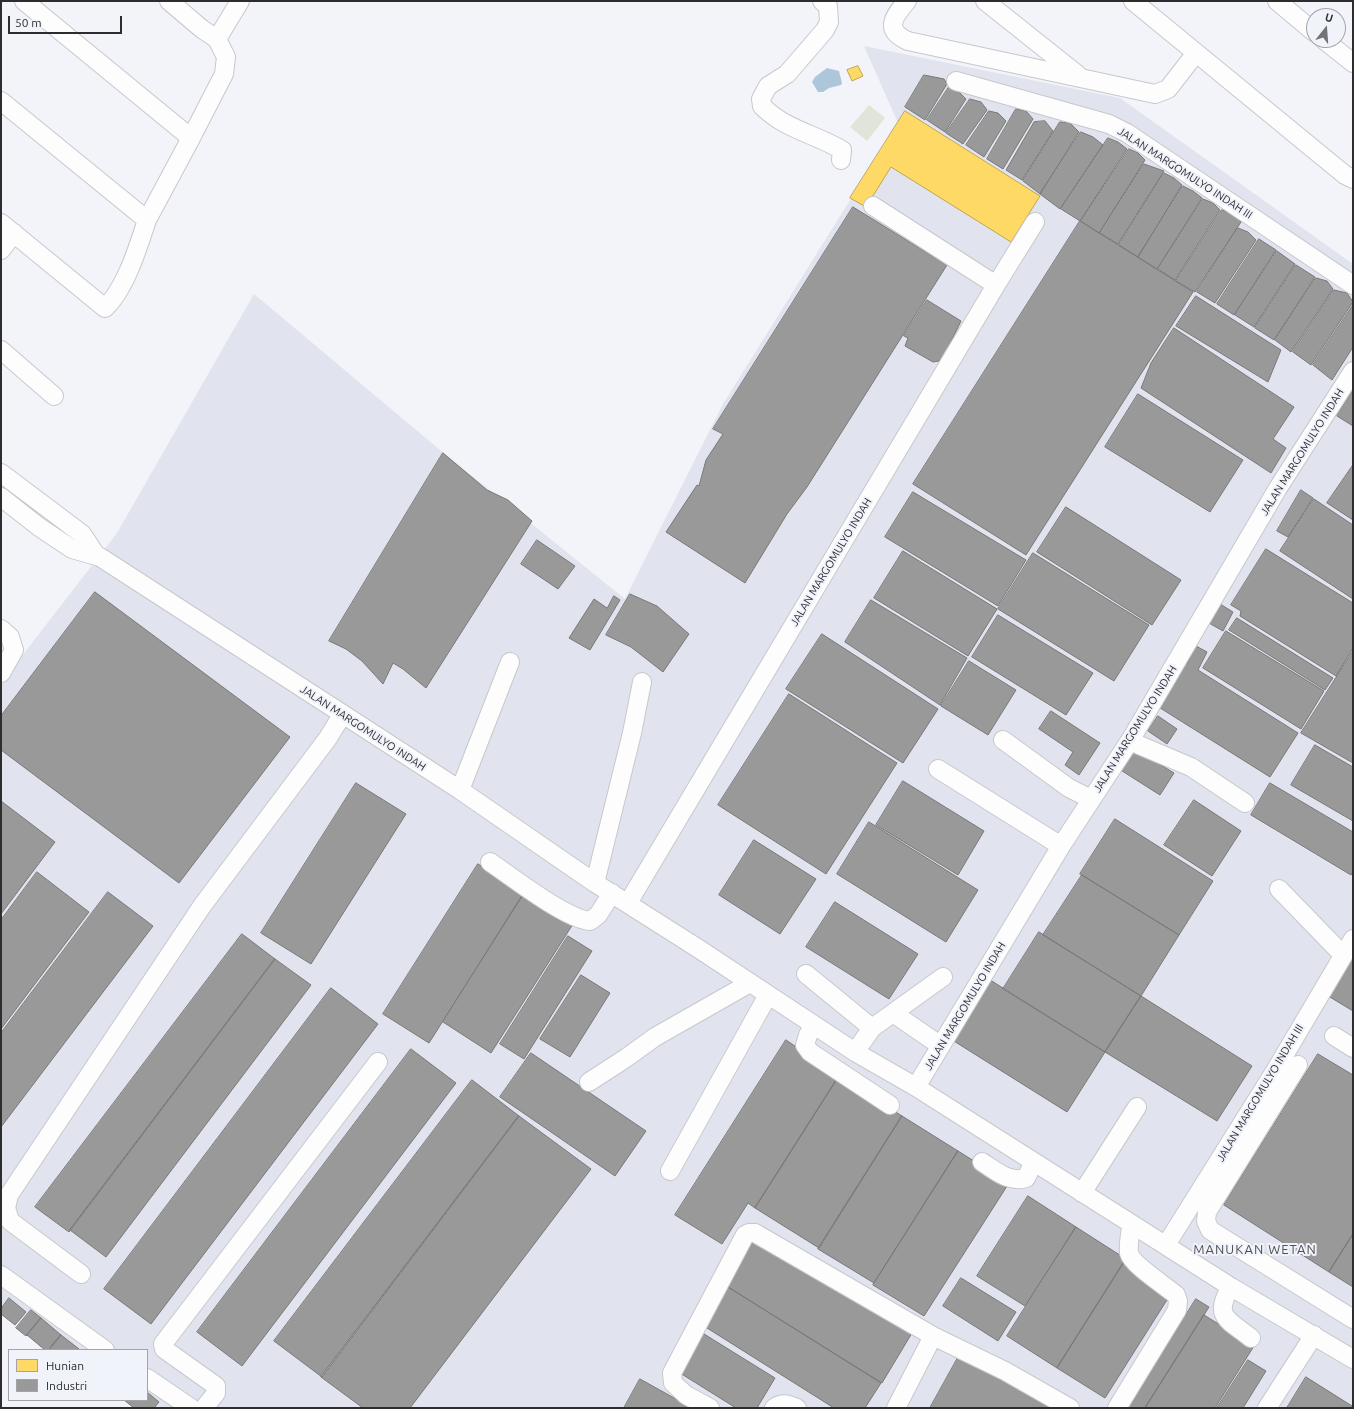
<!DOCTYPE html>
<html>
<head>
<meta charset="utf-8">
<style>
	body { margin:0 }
	#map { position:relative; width:1354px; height:1409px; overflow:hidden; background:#f3f4f9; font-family:Ubuntu,sans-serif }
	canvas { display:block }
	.frame { position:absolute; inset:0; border:2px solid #2d2d30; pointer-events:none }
	.legend { position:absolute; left:8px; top:1349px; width:140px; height:52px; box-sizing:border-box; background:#f1f3fb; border:1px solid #a3a4aa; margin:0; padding:5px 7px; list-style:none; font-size:12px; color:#2d2d30 }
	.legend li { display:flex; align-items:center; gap:8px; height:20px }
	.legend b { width:20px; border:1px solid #a3a4aa }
	.north { position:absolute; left:1306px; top:8px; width:40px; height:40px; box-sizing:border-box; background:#f1f3fb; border:1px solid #a3a4aa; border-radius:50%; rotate:17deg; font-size:11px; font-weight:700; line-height:16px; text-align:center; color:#2d2d30 }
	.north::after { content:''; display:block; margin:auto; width:14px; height:18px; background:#727376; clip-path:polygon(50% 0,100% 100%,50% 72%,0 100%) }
	.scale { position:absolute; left:8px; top:16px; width:114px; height:18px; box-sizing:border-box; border:2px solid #2d2d30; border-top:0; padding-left:5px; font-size:12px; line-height:14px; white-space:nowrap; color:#2d2d30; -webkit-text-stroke:3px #f1f3fb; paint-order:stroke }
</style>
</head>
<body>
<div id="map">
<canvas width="1354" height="1409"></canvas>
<div class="frame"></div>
<ul class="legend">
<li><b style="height:11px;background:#ffd966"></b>Hunian</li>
<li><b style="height:11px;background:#999"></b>Industri</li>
</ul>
<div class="north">U</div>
<div class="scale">50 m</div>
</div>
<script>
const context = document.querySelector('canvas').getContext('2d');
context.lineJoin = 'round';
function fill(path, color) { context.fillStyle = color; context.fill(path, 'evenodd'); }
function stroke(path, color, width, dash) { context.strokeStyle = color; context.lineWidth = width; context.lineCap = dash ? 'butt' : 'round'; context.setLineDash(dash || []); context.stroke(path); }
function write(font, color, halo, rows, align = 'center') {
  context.font = font + ' Ubuntu,sans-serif'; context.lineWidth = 4; context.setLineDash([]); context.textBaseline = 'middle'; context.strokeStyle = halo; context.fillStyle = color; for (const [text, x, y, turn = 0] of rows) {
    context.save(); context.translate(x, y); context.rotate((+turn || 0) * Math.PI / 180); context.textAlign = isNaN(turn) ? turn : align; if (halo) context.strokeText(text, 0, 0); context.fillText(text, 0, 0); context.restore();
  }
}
const built = new Path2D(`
	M 864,46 L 1120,98 L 1353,264 L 1353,1408 L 143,1408 L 147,1400 L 147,1350 L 60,1350 L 1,1309 L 1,683 L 117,533 L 254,294 L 440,450 L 625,599 L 723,404 L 898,123 Z`);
const green = new Path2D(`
	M 869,105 L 885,118 L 867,141 L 850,127 Z`);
const water = new Path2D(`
	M 827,68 L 839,71 L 842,83 L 841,85 L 829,88 L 823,92 L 818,92 L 812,82 L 815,77 Z`);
const homes = new Path2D(`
	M 858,66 L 863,76 L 852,81 L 847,70 Z
	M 905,111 L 1040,196 L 1011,242 L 891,167 L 866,207 L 850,198 Z`);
const industry = new Path2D(`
	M 924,75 L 944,79 L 947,84 L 925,120 L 905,107 Z
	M 949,87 L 958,91 L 966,99 L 945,132 L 927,120 Z
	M 970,99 L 981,102 L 987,110 L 963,144 L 946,133 Z
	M 1016,109 L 1026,111 L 1033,119 L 1003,169 L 987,159 Z
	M 989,111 L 998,113 L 1006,121 L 984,157 L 966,145 Z
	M 1045,121 L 1053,131 L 1022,180 L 1006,170 L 1034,122 Z
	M 1060,122 L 1070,123 L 1079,132 L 1040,194 L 1023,181 Z
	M 1081,132 L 1093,137 L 1103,145 L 1060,209 L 1040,194 Z
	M 1108,138 L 1118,142 L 1127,149 L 1080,221 L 1061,209 Z
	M 1129,149 L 1138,153 L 1145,160 L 1099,233 L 1081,221 Z
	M 1144,164 L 1164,171 L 1118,244 L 1100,233 Z
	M 1164,173 L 1174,178 L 1182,185 L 1138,257 L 1119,245 Z
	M 1183,186 L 1193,191 L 1202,198 L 1157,269 L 1138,257 Z
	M 1203,199 L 1213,203 L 1220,210 L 1175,280 L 1158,269 Z
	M 853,207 L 947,265 L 807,487 L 787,514 L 745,583 L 666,532 L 697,485 L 699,486 L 706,460 L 723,434 L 713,429 Z
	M 1222,210 L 1232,213 L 1241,222 L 1195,292 L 1176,281 Z
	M 1080,221 L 1193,292 L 1026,555 L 913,484 Z
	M 1238,228 L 1248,232 L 1256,240 L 1215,303 L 1197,292 Z
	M 1259,239 L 1276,250 L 1234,315 L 1217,304 Z
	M 1277,251 L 1295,264 L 1254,327 L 1235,315 Z
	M 1296,265 L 1315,277 L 1274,340 L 1255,328 Z
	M 1316,278 L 1327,281 L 1333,289 L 1291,352 L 1275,340 Z
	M 1334,290 L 1347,293 L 1353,302 L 1311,365 L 1293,352 Z
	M 1196,296 L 1281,350 L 1268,382 L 1176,326 Z
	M 927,300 L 961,321 L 945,354 L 939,361 L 933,362 L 905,346 L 908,338 L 904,336 Z
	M 1353,305 L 1353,347 L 1332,380 L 1313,365 Z
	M 1174,328 L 1294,407 L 1273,439 L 1286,448 L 1271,473 L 1141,388 L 1151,363 Z
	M 1353,390 L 1353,426 L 1337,416 Z
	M 1138,394 L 1243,460 L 1210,512 L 1105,447 Z
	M 443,453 L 487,490 L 508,500 L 532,521 L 426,688 L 403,669 L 393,663 L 383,684 L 362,661 L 346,649 L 329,641 Z
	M 1353,465 L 1353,520 L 1327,503 Z
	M 1301,490 L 1313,498 L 1288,537 L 1277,531 Z
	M 913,492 L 1026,560 L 998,606 L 885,537 Z
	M 1314,499 L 1353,525 L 1353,599 L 1280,551 Z
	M 1066,507 L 1181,580 L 1152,625 L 1037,552 Z
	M 537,540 L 575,566 L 558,589 L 521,564 Z
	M 1266,549 L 1353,603 L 1353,648 L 1336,676 L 1240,616 L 1241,611 L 1231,605 Z
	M 903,551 L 997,609 L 968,656 L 874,598 Z
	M 1033,553 L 1149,625 L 1114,681 L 998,609 Z
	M 95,592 L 290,737 L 179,883 L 1,750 L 1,716 Z
	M 630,594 L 657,606 L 689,634 L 663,672 L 631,647 L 606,635 Z
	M 614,596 L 620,600 L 590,650 L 569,638 L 594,599 L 607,608 Z
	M 871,600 L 967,658 L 940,705 L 845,642 Z
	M 1220,604 L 1233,612 L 1223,631 L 1209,623 Z
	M 998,615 L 1093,673 L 1066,715 L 972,657 Z
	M 1237,618 L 1333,678 L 1325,690 L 1229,630 Z
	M 1226,631 L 1324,691 L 1301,729 L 1203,668 Z
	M 822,634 L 938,709 L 903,763 L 786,689 Z
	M 1196,646 L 1207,652 L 1198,670 L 1298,733 L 1270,777 L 1157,706 L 1185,662 L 1187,663 Z
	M 1353,651 L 1353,763 L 1301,733 Z
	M 969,661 L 1016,690 L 988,735 L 941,706 Z
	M 789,694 L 897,763 L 826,874 L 718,805 Z
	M 1051,711 L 1100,743 L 1079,775 L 1065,765 L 1073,752 L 1039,729 Z
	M 1158,716 L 1177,729 L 1167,744 L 1148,731 Z
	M 1315,745 L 1353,767 L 1353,821 L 1291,785 Z
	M 1133,748 L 1174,773 L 1160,795 L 1119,769 Z
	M 903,781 L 984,831 L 958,875 L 876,825 Z
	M 356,783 L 406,814 L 311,964 L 261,933 Z
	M 1270,783 L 1353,832 L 1353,872 L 1351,875 L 1251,815 Z
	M 1194,800 L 1241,831 L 1212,876 L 1164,845 Z
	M 1,801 L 55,842 L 1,914 Z
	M 1115,819 L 1213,881 L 1179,935 L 1080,874 Z
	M 869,822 L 978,890 L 946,942 L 837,874 Z
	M 754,840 L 816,879 L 780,934 L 719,895 Z
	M 478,864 L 524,893 L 429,1043 L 383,1014 Z
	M 37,872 L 89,912 L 1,1029 L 1,920 Z
	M 1082,875 L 1179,935 L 1141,996 L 1043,935 Z
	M 108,892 L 153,926 L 1,1127 L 1,1033 Z
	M 524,893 L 573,924 L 491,1053 L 443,1022 Z
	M 835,902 L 918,954 L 889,999 L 806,947 Z
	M 1039,932 L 1141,996 L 1105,1052 L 1003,989 Z
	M 242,934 L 275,959 L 69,1232 L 35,1207 Z
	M 568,936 L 592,951 L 524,1059 L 500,1044 Z
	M 1353,950 L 1353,1011 L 1325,994 Z
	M 275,959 L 311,985 L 106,1257 L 70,1230 Z
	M 581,975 L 610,993 L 570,1057 L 540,1039 Z
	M 987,978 L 1105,1052 L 1067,1112 L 949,1038 Z
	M 331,988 L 378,1024 L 151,1324 L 104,1289 Z
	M 1141,996 L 1252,1066 L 1217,1121 L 1105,1052 Z
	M 786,1040 L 839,1076 L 755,1208 L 748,1203 L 722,1244 L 675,1215 Z
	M 411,1049 L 456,1083 L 242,1366 L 197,1332 Z
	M 531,1053 L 646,1131 L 615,1176 L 500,1097 Z
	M 1318,1054 L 1353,1075 L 1353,1234 L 1329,1272 L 1224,1205 Z
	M 839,1076 L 902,1116 L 819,1248 L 755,1208 Z
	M 472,1080 L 519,1116 L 322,1377 L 274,1341 Z
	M 519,1116 L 591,1169 L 410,1408 L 363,1408 L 321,1377 Z
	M 902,1116 L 958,1151 L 874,1283 L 818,1249 Z
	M 958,1151 L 1009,1183 L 924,1316 L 873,1285 Z
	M 1028,1196 L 1076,1227 L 1025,1306 L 977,1276 Z
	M 1076,1227 L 1126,1259 L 1057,1368 L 1007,1336 Z
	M 1353,1234 L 1353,1287 L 1329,1272 Z
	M 753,1236 L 912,1333 L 882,1383 L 728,1287 Z
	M 1124,1262 L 1172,1292 L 1105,1398 L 1057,1368 Z
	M 961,1278 L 1016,1312 L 998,1341 L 943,1306 Z
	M 728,1287 L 881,1383 L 865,1408 L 834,1408 L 707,1328 Z
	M 9,1298 L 26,1312 L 15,1325 L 1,1314 L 1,1309 Z
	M 1196,1299 L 1209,1307 L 1145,1408 L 1128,1408 Z
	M 31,1310 L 41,1318 L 26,1336 L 16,1328 Z
	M 1204,1315 L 1254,1346 L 1215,1408 L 1145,1408 Z
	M 41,1318 L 61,1335 L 49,1350 L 45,1350 L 27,1335 Z
	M 704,1334 L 775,1378 L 757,1408 L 736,1408 L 680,1373 Z
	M 61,1335 L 79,1349 L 79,1350 L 52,1350 L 50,1348 Z
	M 960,1354 L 1059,1408 L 930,1408 Z
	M 1248,1360 L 1266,1371 L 1243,1408 L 1217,1408 Z
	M 1306,1377 L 1352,1406 L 1351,1408 L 1287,1408 Z
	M 640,1379 L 692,1408 L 624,1408 Z
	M 147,1392 L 159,1402 L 154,1408 L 134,1408 L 124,1400 L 147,1400 Z`);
const minor = new Path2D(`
	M 169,1 L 202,29 L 217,39 L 240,1
	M 822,1 L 828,6 L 829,22 L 825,30 L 787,74 L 768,86 L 761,99 L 762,106 C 784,129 815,134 842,150 L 841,160
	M 907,1 C 894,16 883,30 908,41 L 1155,94 L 1168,89 L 1196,53
	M 985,1 L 1078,75
	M 1133,1 L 1345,175 L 1353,179
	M 1277,1 L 1314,32
	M 1324,40 L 1353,63
	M 956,81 L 1109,124 L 1127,133 L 1353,285
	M 1,101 L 147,220 L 191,138 L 24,1
	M 191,138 L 224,74 L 226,57 L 217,39
	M 873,206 L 996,285
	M 1,223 L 105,308 C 126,288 138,247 147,220
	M 1,250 L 14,233
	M 1,350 L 54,396
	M 1,473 L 82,534 L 96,555
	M 1,497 L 39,527 L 72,549 L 100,557 L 460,790 L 595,883 L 699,949 L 855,1052 L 916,1087 L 1231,1287 L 1353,1359
	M 1,629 L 10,637 L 14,650 L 1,673
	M 1131,739 L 1139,745 L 1191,767 L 1245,803
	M 1003,740 L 1069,788 L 1091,799
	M 938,769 L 1061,846
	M 460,790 L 510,662
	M 490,862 C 512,877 566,919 590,921 L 598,915 L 612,893
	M 595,883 L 632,733 L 642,682
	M 1279,889 L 1343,955
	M 628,903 L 996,285 L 1035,222
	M 806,974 L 872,1028
	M 893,1013 L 941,1046
	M 814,1025 L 808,1035 L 805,1045 L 810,1052 L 890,1105
	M 1334,1036 L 1353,1048
	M 855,1052 L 872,1028 L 943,977
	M 1298,1065 L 1207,1212 L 1206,1221 L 1210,1230 L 1353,1319
	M 589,1082 L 626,1058 L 655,1037 L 750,983
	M 916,1087 L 1061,846 L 1131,739 L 1278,488 L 1353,371
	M 982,1162 C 996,1171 1009,1183 1026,1178 L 1034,1162
	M 670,1171 L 768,995
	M 1082,1193 L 1137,1107
	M 1166,1245 L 1275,1071 L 1353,939
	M 81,1274 L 10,1221 L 6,1208 L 9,1195 L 202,906 L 328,738 L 342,715
	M 1,1275 L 105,1350
	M 1231,1287 C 1212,1317 1229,1320 1251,1338
	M 147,1378 L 191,1408
	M 204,1408 L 216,1393 L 216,1386 L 164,1349 L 163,1344 L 378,1062
	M 710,1408 L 686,1395 L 673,1383 L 672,1373 L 745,1235 L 749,1233 L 755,1233 L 933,1336 L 1005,1371 L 1070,1408
	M 774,1408 C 783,1402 787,1404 797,1408
	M 896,1408 L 933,1336
	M 1117,1408 L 1177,1310 L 1178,1301 L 1176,1295 C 1166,1286 1132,1265 1129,1253 C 1128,1243 1130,1233 1132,1224
	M 1267,1408 L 1314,1335`);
const streetNames = [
	["JALAN MARGOMULYO INDAH III",1185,173,33],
	["JALAN MARGOMULYO INDAH",1302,452,-58],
	["JALAN MARGOMULYO INDAH",831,562,-59],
	["JALAN MARGOMULYO INDAH",363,728,33],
	["JALAN MARGOMULYO INDAH",1135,729,-58],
	["JALAN MARGOMULYO INDAH",965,1006,-59],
	["JALAN MARGOMULYO INDAH III",1260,1093,-59]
];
const quarterNames = [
	["MANUKAN WETAN",1255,1250]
];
fill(built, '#e1e4ee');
fill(green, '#e0e4d9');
fill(water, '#aec6da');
fill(homes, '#ffd966');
stroke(homes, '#c0a556', 1);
fill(industry, '#999');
stroke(industry, '#79797a', 1);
stroke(minor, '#c7c8cb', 20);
stroke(minor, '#fdfdfe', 18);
write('11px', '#2d2d30', '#f1f3fb', streetNames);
context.letterSpacing = '1px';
write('13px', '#515358', '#f1f3fb', quarterNames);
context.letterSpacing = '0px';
</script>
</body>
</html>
